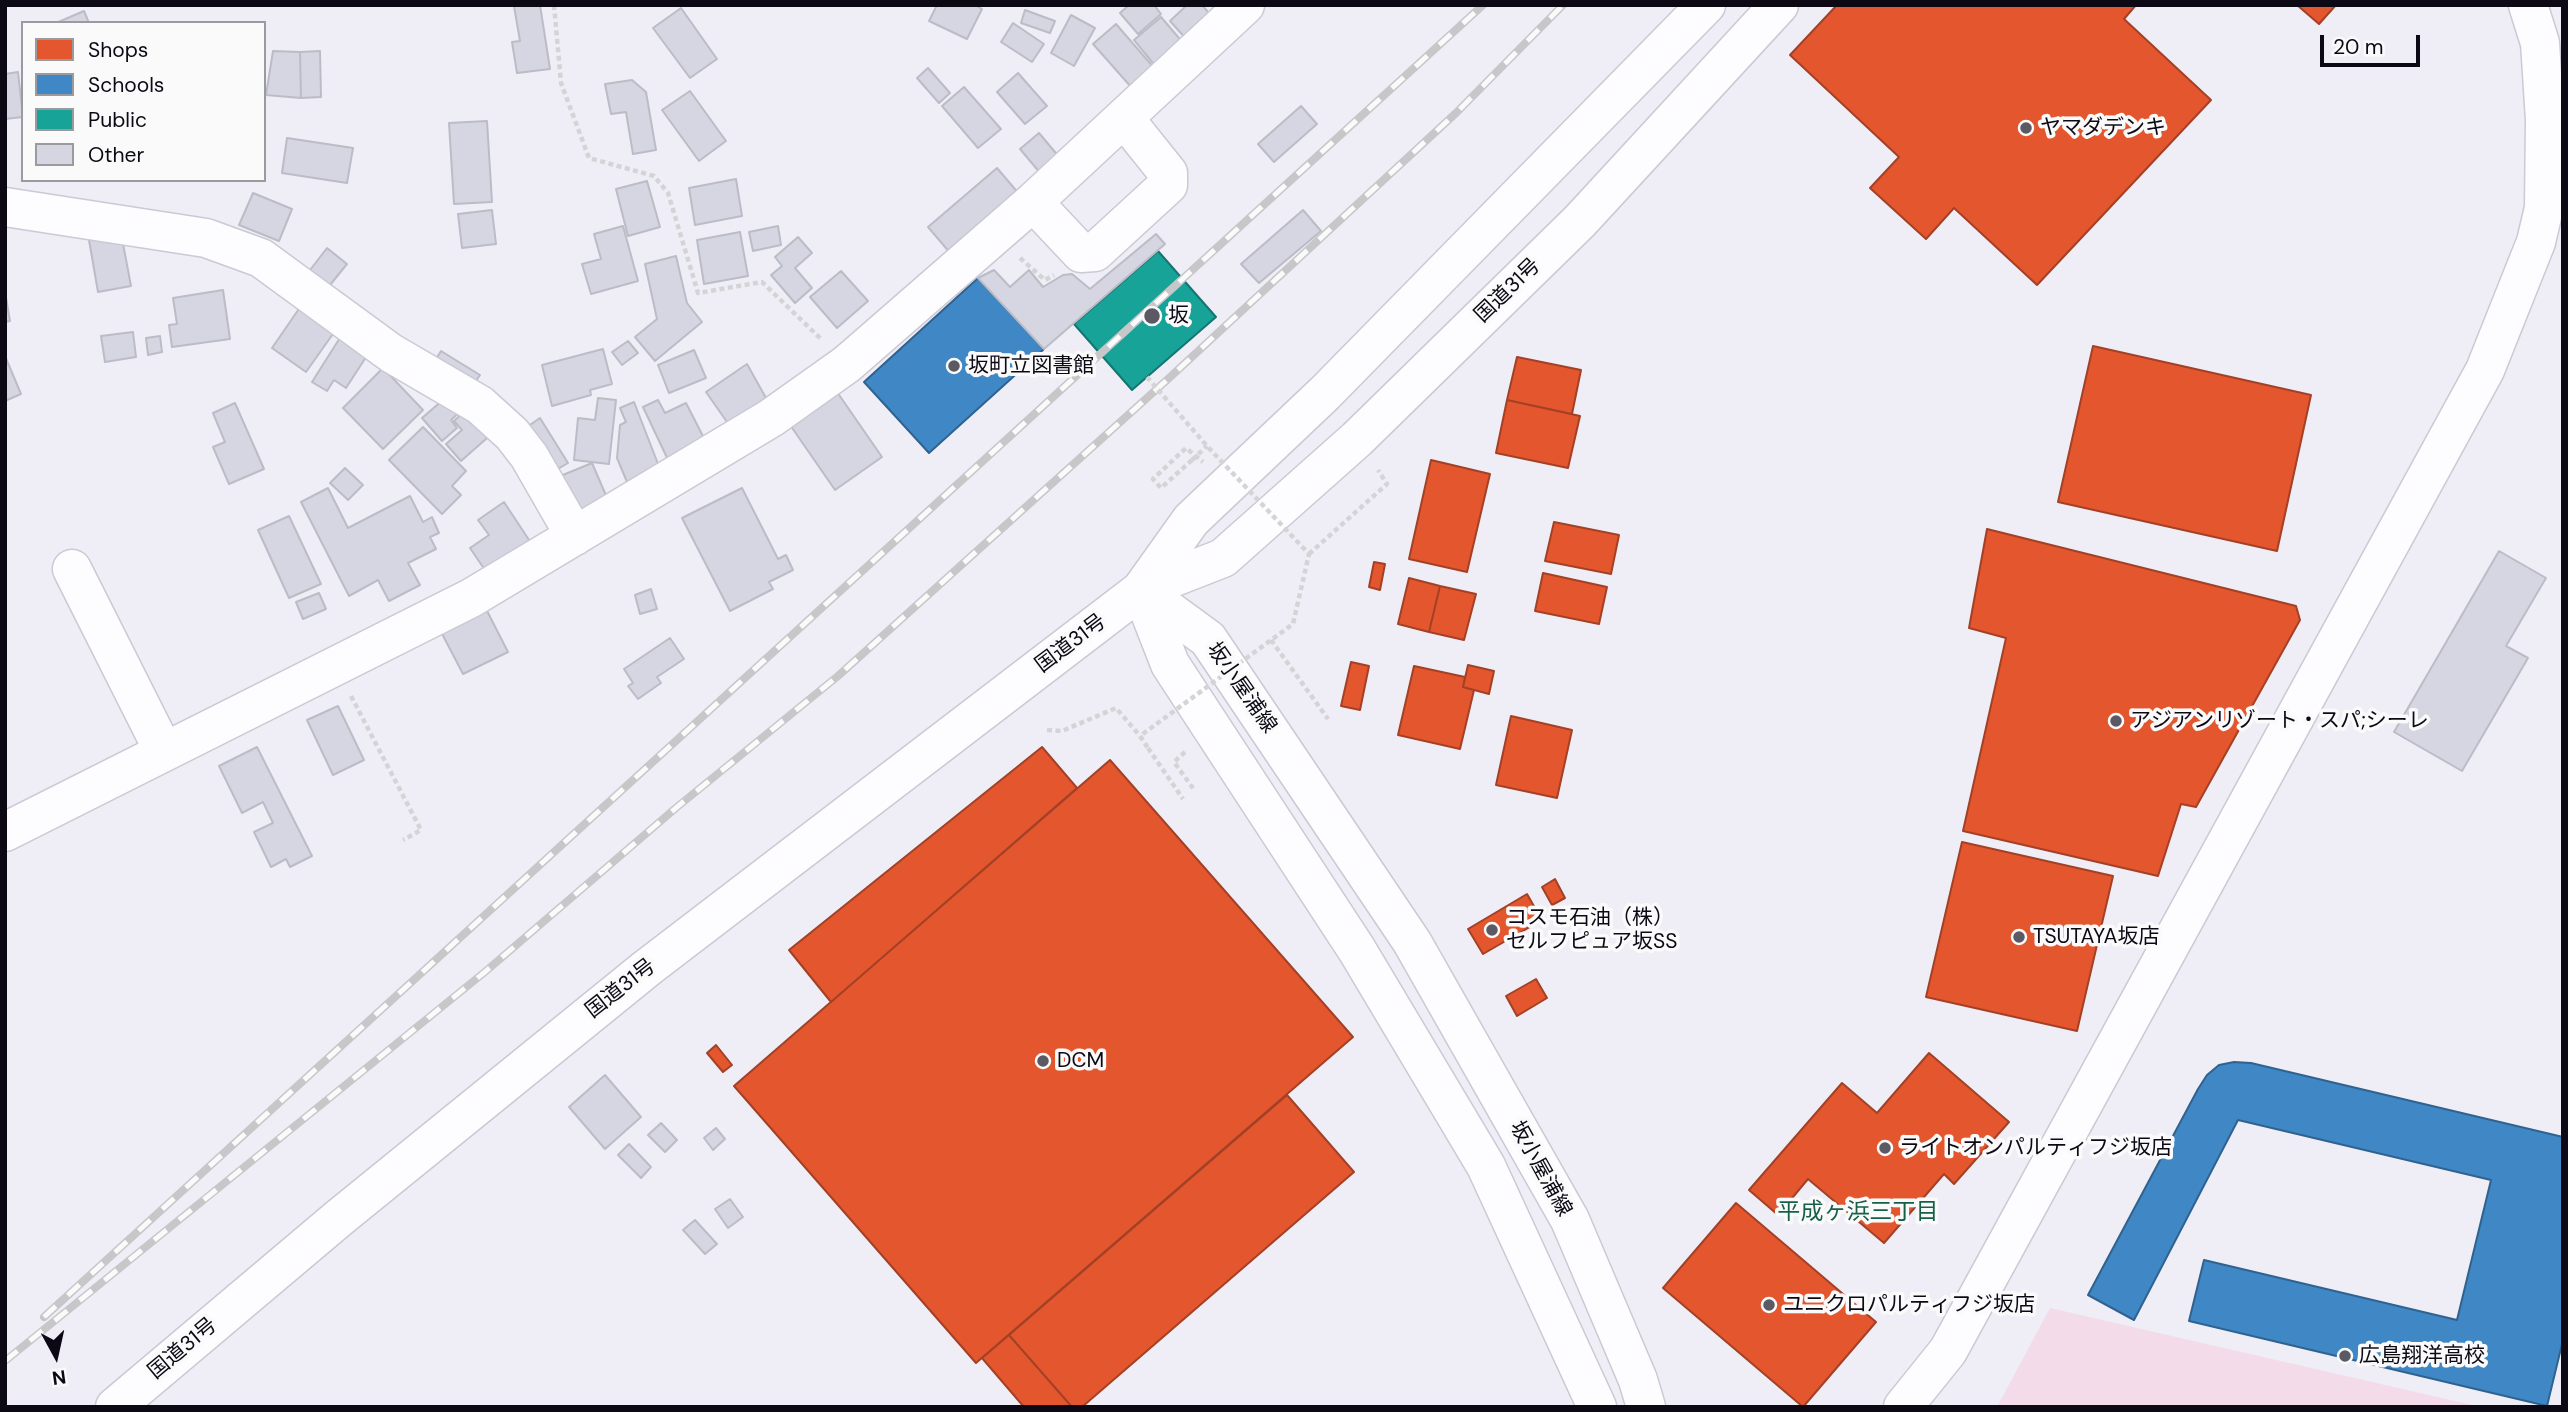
<!DOCTYPE html>
<html>
<head>
<meta charset="utf-8">
<style>
	body { margin:0 }
	#map { position:relative; width:2568px; height:1412px; overflow:hidden; background:#efeef6; font-family:"DM Sans",sans-serif }
	canvas { display:block }
	.frame { position:absolute; inset:0; border:7px solid #0c0915; pointer-events:none }
	.legend { position:absolute; left:21px; top:21px; width:245px; height:161px; box-sizing:border-box; background:#fafafa; border:2px solid #9b9a9e; margin:0; padding:9px 12px; list-style:none; font-size:21px; color:#0c0915 }
	.legend li { display:flex; align-items:center; gap:14px; height:35px }
	.legend b { width:35px; border:2px solid #9b9a9e }
	.north { position:absolute; left:21px; top:1321px; width:70px; height:70px; -webkit-text-stroke:5px #fafafa; paint-order:stroke; rotate:172deg; font-size:19px; font-weight:700; line-height:28px; text-align:center; color:#0c0915 }
	.north::after { content:''; display:block; margin:auto; width:24px; height:32px; background:#0c0915; clip-path:polygon(50% 0,100% 100%,50% 72%,0 100%) }
	.scale { position:absolute; left:2320px; top:35px; width:100px; height:32px; box-sizing:border-box; border:4px solid #0c0915; border-top:0; padding-left:9px; font-size:21px; line-height:24px; white-space:nowrap; color:#0c0915; -webkit-text-stroke:5px #fafafa; paint-order:stroke }
</style>
</head>
<body>
<div id="map">
<canvas width="2568" height="1412"></canvas>
<div class="frame"></div>
<ul class="legend">
<li><b style="height:19px;background:#e4572e"></b>Shops</li>
<li><b style="height:19px;background:#3f88c5"></b>Schools</li>
<li><b style="height:19px;background:#17a398"></b>Public</li>
<li><b style="height:19px;background:#d5d6e1"></b>Other</li>
</ul>
<div class="north">N</div>
<div class="scale">20 m</div>
</div>
<script>
const context = document.querySelector('canvas').getContext('2d');
context.lineJoin = 'round';
function fill(path, color) { context.fillStyle = color; context.fill(path, 'evenodd'); }
function stroke(path, color, width, dash) { context.strokeStyle = color; context.lineWidth = width; context.lineCap = dash ? 'butt' : 'round'; context.setLineDash(dash || []); context.stroke(path); }
function write(font, color, halo, rows, align = 'center') {
  context.font = font + ' "DM Sans","Noto Sans JP",sans-serif'; context.lineWidth = 7; context.setLineDash([]); context.textBaseline = 'middle'; context.strokeStyle = halo; context.fillStyle = color; for (const [text, x, y, turn = 0] of rows) {
    context.save(); context.translate(x, y); context.rotate((+turn || 0) * Math.PI / 180); context.textAlign = isNaN(turn) ? turn : align; if (halo) context.strokeText(text, 0, 0); context.fillText(text, 0, 0); context.restore();
  }
}
const green = new Path2D(`
	M 2050,1308 L 2481,1407 L 1997,1407 Z`);
const shops = new Path2D(`
	M 1837,5 L 2136,5 L 2124,19 L 2211,100 L 2037,285 L 1954,208 L 1926,239 L 1870,188 L 1899,157 L 1790,55 Z
	M 2297,5 L 2336,5 L 2319,24 Z
	M 2093,346 L 2311,395 L 2277,551 L 2058,502 Z
	M 1517,357 L 1581,370 L 1572,414 L 1507,400 Z
	M 1507,400 L 1580,416 L 1568,468 L 1496,453 Z
	M 1431,460 L 1490,474 L 1467,572 L 1409,559 Z
	M 1554,522 L 1619,535 L 1611,574 L 1545,561 Z
	M 1987,529 L 2296,606 L 2300,620 L 2196,807 L 2181,804 L 2158,876 L 1963,831 L 2006,638 L 1969,628 Z
	M 1374,562 L 1385,564 L 1380,590 L 1369,587 Z
	M 1543,573 L 1607,587 L 1599,624 L 1535,611 Z
	M 1409,578 L 1440,586 L 1429,632 L 1398,624 Z
	M 1440,586 L 1476,594 L 1464,640 L 1429,632 Z
	M 1351,662 L 1369,666 L 1360,710 L 1341,706 Z
	M 1468,665 L 1494,671 L 1489,694 L 1463,687 Z
	M 1414,666 L 1465,677 L 1463,687 L 1474,690 L 1460,749 L 1398,735 Z
	M 1511,716 L 1572,730 L 1557,798 L 1496,785 Z
	M 1042,747 L 1077,788 L 831,1002 L 789,950 Z
	M 1110,760 L 1353,1037 L 976,1363 L 734,1086 Z
	M 1962,842 L 2113,876 L 2077,1031 L 1926,997 Z
	M 1555,879 L 1565,898 L 1552,905 L 1542,887 Z
	M 1527,894 L 1542,920 L 1483,954 L 1468,929 Z
	M 1536,979 L 1547,998 L 1517,1016 L 1506,996 Z
	M 716,1045 L 732,1065 L 723,1072 L 707,1053 Z
	M 1929,1053 L 2009,1122 L 1954,1184 L 1944,1174 L 1884,1243 L 1808,1179 L 1778,1215 L 1749,1190 L 1842,1083 L 1877,1113 Z
	M 1287,1095 L 1354,1172 L 1082,1407 L 1072,1407 L 1009,1335 Z
	M 1736,1203 L 1876,1322 L 1803,1407 L 1663,1288 Z
	M 1009,1335 L 1072,1407 L 1024,1407 L 982,1358 Z`);
const schools = new Path2D(`
	M 978,278 L 1044,349 L 929,453 L 864,382 Z
	M 2234,1062 L 2251,1063 L 2563,1137 L 2563,1340 L 2547,1406 L 2189,1321 L 2204,1260 L 2457,1320 L 2491,1180 L 2238,1120 L 2134,1320 L 2088,1295 L 2198,1089 L 2207,1075 L 2219,1065 Z`);
const public = new Path2D(`
	M 1158,251 L 1216,317 L 1132,390 L 1074,324 Z`);
const building = new Path2D(`
	M 540,5 L 550,69 L 517,73 L 512,42 L 520,41 L 514,6 Z
	M 937,5 L 975,5 L 982,9 L 967,39 L 929,21 Z
	M 1129,5 L 1154,5 L 1161,14 L 1138,34 L 1120,13 Z
	M 1187,5 L 1202,5 L 1214,19 L 1188,41 L 1170,21 Z
	M 681,8 L 717,59 L 690,78 L 653,28 Z
	M 1025,10 L 1055,21 L 1050,33 L 1021,23 Z
	M 84,11 L 89,23 L 56,23 Z
	M 1071,15 L 1095,28 L 1074,66 L 1051,53 Z
	M 1161,17 L 1184,44 L 1157,68 L 1134,40 Z
	M 1013,23 L 1044,44 L 1032,62 L 1001,42 Z
	M 1116,24 L 1155,69 L 1132,88 L 1093,44 Z
	M 273,51 L 300,52 L 301,98 L 266,95 Z
	M 320,51 L 321,97 L 301,98 L 300,52 Z
	M 928,68 L 950,93 L 939,103 L 917,78 Z
	M 18,72 L 23,117 L 5,119 L 5,74 Z
	M 1018,73 L 1047,106 L 1025,124 L 997,92 Z
	M 632,80 L 646,92 L 656,150 L 633,154 L 626,112 L 611,114 L 605,84 Z
	M 964,87 L 1001,129 L 978,148 L 942,106 Z
	M 690,91 L 726,141 L 699,161 L 662,110 Z
	M 1301,106 L 1317,124 L 1274,162 L 1258,144 Z
	M 487,121 L 492,202 L 454,204 L 449,123 Z
	M 1039,133 L 1060,158 L 1041,174 L 1020,149 Z
	M 287,138 L 353,148 L 347,183 L 282,173 Z
	M 997,168 L 1020,195 L 951,254 L 928,227 Z
	M 736,179 L 742,216 L 695,225 L 689,188 Z
	M 647,181 L 660,227 L 628,236 L 616,189 Z
	M 253,193 L 292,209 L 279,241 L 239,225 Z
	M 492,210 L 496,244 L 462,248 L 458,214 Z
	M 1303,210 L 1321,231 L 1259,283 L 1241,264 Z
	M 623,226 L 638,281 L 591,294 L 582,264 L 601,259 L 594,234 Z
	M 778,226 L 781,245 L 753,251 L 749,232 Z
	M 740,232 L 748,276 L 704,284 L 697,240 Z
	M 121,233 L 131,286 L 98,292 L 89,240 Z
	M 1156,234 L 1165,244 L 1044,349 L 978,278 L 994,270 L 1010,287 L 1029,270 L 1043,287 L 1063,275 L 1072,274 L 1090,289 Z
	M 798,237 L 812,253 L 795,268 L 812,288 L 795,303 L 771,275 L 782,266 L 775,257 Z
	M 327,248 L 347,264 L 326,290 L 307,274 Z
	M 676,256 L 687,303 L 702,322 L 655,361 L 635,337 L 657,319 L 645,264 Z
	M 841,271 L 868,301 L 837,328 L 810,297 Z
	M 223,290 L 230,339 L 172,347 L 169,325 L 177,324 L 173,298 Z
	M 5,292 L 10,321 L 5,322 Z
	M 305,300 L 340,324 L 306,372 L 272,348 Z
	M 133,332 L 136,357 L 105,362 L 101,336 Z
	M 343,333 L 370,351 L 346,388 L 334,380 L 327,391 L 312,382 Z
	M 160,336 L 162,352 L 148,355 L 146,338 Z
	M 628,341 L 638,353 L 622,365 L 612,352 Z
	M 603,349 L 612,384 L 590,390 L 591,395 L 552,406 L 542,365 Z
	M 694,350 L 706,378 L 669,393 L 658,365 Z
	M 441,351 L 480,375 L 469,391 L 431,367 Z
	M 5,356 L 21,394 L 5,401 Z
	M 747,364 L 766,398 L 734,432 L 706,392 Z
	M 383,368 L 423,410 L 383,449 L 343,408 Z
	M 835,389 L 882,457 L 835,490 L 788,422 Z
	M 451,393 L 464,408 L 451,420 L 457,428 L 442,441 L 422,418 Z
	M 598,398 L 616,400 L 609,464 L 574,460 L 578,418 L 595,420 Z
	M 658,400 L 665,413 L 686,403 L 707,444 L 669,462 L 643,407 Z
	M 634,402 L 660,469 L 627,482 L 617,458 L 620,425 L 626,422 L 620,408 Z
	M 235,403 L 264,469 L 229,484 L 213,447 L 225,442 L 213,413 Z
	M 472,405 L 495,431 L 461,461 L 446,444 L 462,430 L 454,421 Z
	M 540,418 L 568,463 L 551,473 L 524,429 Z
	M 423,427 L 466,471 L 452,486 L 461,495 L 442,514 L 389,460 Z
	M 592,463 L 608,500 L 574,514 L 558,477 Z
	M 345,468 L 363,485 L 348,500 L 330,483 Z
	M 328,488 L 348,528 L 410,496 L 423,522 L 432,517 L 439,533 L 430,537 L 436,549 L 408,563 L 420,585 L 389,601 L 378,580 L 349,596 L 301,502 Z
	M 742,488 L 778,559 L 786,555 L 793,570 L 769,582 L 773,589 L 730,611 L 682,518 Z
	M 504,502 L 533,546 L 489,576 L 470,548 L 489,535 L 478,520 Z
	M 289,516 L 321,584 L 289,598 L 258,530 Z
	M 2499,551 L 2546,578 L 2506,646 L 2528,658 L 2462,771 L 2394,732 Z
	M 651,589 L 657,609 L 640,614 L 635,595 Z
	M 319,593 L 326,609 L 303,619 L 296,602 Z
	M 484,605 L 508,652 L 463,674 L 439,628 Z
	M 670,638 L 684,659 L 657,677 L 661,683 L 638,699 L 628,686 L 633,683 L 624,669 Z
	M 338,706 L 364,760 L 333,775 L 307,720 Z
	M 257,747 L 312,856 L 290,867 L 286,859 L 271,867 L 254,832 L 273,823 L 263,802 L 242,813 L 219,766 Z
	M 605,1075 L 641,1117 L 605,1149 L 569,1107 Z
	M 661,1123 L 677,1140 L 665,1152 L 648,1135 Z
	M 716,1128 L 725,1139 L 713,1150 L 704,1138 Z
	M 629,1144 L 651,1167 L 641,1178 L 618,1155 Z
	M 730,1199 L 743,1217 L 728,1228 L 715,1209 Z
	M 695,1220 L 717,1244 L 705,1254 L 683,1230 Z`);
const path = new Path2D(`
	M 554,5 L 561,83 L 589,158 L 654,176 L 668,193 L 698,293 L 762,282 L 821,339
	M 1020,258 L 1045,280 L 1054,275
	M 1192,460 L 1161,488 L 1153,479 L 1186,448 L 1203,462
	M 1309,554 L 1387,484 L 1378,470
	M 1271,640 L 1328,719
	M 351,696 L 421,830 L 403,840
	M 1047,730 L 1062,731 L 1116,708 L 1140,736
	M 1148,748 L 1183,799
	M 1185,752 L 1174,762 L 1195,791`);
const minor = new Path2D(`
	M 1033,202 L 1081,253 L 1095,252 L 1168,185 L 1168,173 L 1124,118
	M 5,207 L 206,238 L 261,258 L 391,353 L 480,405 L 512,434 L 529,456 L 575,536
	M 72,569 L 164,752
	M 5,832 L 471,598 L 771,418 L 847,364 L 1033,202 L 1245,5
	M 1903,1407 L 1948,1351 L 2485,370 L 2536,242 L 2544,208 L 2545,120 L 2540,43 L 2528,5`);
const major = new Path2D(`
	M 1141,590 L 1208,639 L 1412,942 L 1570,1220 L 1638,1380 L 1646,1407
	M 1141,590 L 1170,664 L 1357,950 L 1486,1166 L 1597,1407`);
const highway = new Path2D(`
	M 1141,590 L 1191,520 L 1325,393 L 1706,5
	M 115,1407 L 339,1218 L 647,968 L 1141,590 L 1223,558 L 1357,439 L 1580,221 L 1779,5`);
const rail = new Path2D(`
	M 44,1317 L 1483,5
	M 5,1361 L 486,971 L 677,807 L 838,676 L 1168,379 L 1456,113 L 1563,5`);
const pathBridge = new Path2D(`
	M 1147,377 L 1207,446 L 1309,554 L 1293,624 L 1140,736 L 1148,748
	M 1192,460 L 1207,446`);
const markers = [
	[2026,128,7,"#5b5964"],
	[1152,316,9,"#5b5964"],
	[954,366,7,"#5b5964"],
	[2116,721,7,"#5b5964"],
	[1492,930,7,"#5b5964"],
	[2019,937,7,"#5b5964"],
	[1043,1061,7,"#5b5964"],
	[1885,1148,7,"#5b5964"],
	[1769,1305,7,"#5b5964"],
	[2345,1356,7,"#5b5964"]
];
const poiNames = [
	["ヤマダデンキ",2040,128],
	["坂",1168,316],
	["坂町立図書館",968,366],
	["アジアンリゾート・スパ;シーレ",2130,721],
	["コスモ石油（株）",1506,918],
	["セルフピュア坂SS",1506,942],
	["TSUTAYA坂店",2033,937],
	["DCM",1057,1061],
	["ライトオンパルティフジ坂店",1899,1148],
	["ユニクロパルティフジ坂店",1783,1305],
	["広島翔洋高校",2359,1356]
];
const streetNames = [
	["国道31号",1508,291,-44],
	["国道31号",1071,644,-37],
	["坂小屋浦線",1241,688,55],
	["国道31号",621,989,-38],
	["坂小屋浦線",1540,1169,61],
	["国道31号",183,1349,-40]
];
const neighbourhoodNames = [
	["平成ヶ浜三丁目",1858,1213]
];
fill(green, '#f3dbea');
fill(shops, '#e4572e');
stroke(shops, '#a34026', 2);
fill(schools, '#3f88c5');
stroke(schools, '#306290', 2);
fill(public, '#17a398');
stroke(public, '#147571', 2);
fill(building, '#d5d6e1');
stroke(building, '#bbbcc6', 2);
stroke(minor, '#cbc9d4', 41);
stroke(major, '#cbc9d4', 41);
stroke(highway, '#cbc9d4', 41);
stroke(path, '#d4d4d6', 4.5, [5, 3.5]);
stroke(minor, '#fdfcfe', 38);
stroke(major, '#fdfcfe', 38);
stroke(highway, '#fdfcfe', 38);
stroke(rail, '#c7c6c9', 8);
stroke(rail, '#fafafa', 5, [16]);
stroke(pathBridge, '#d4d4d6', 4.5, [5, 3.5]);
for (const [x, y, r, color] of markers) { const dot = new Path2D(); dot.arc(x, y, r, 0, 2 * Math.PI); context.fillStyle = color; context.fill(dot); stroke(dot, '#fafafa', 2.5); }
write('21px', '#0c0915', '#fafafa', poiNames, 'left');
write('21px', '#0c0915', '#fafafa', streetNames);
write('23px', '#175f47', '#fafafa', neighbourhoodNames);
</script>
</body>
</html>
